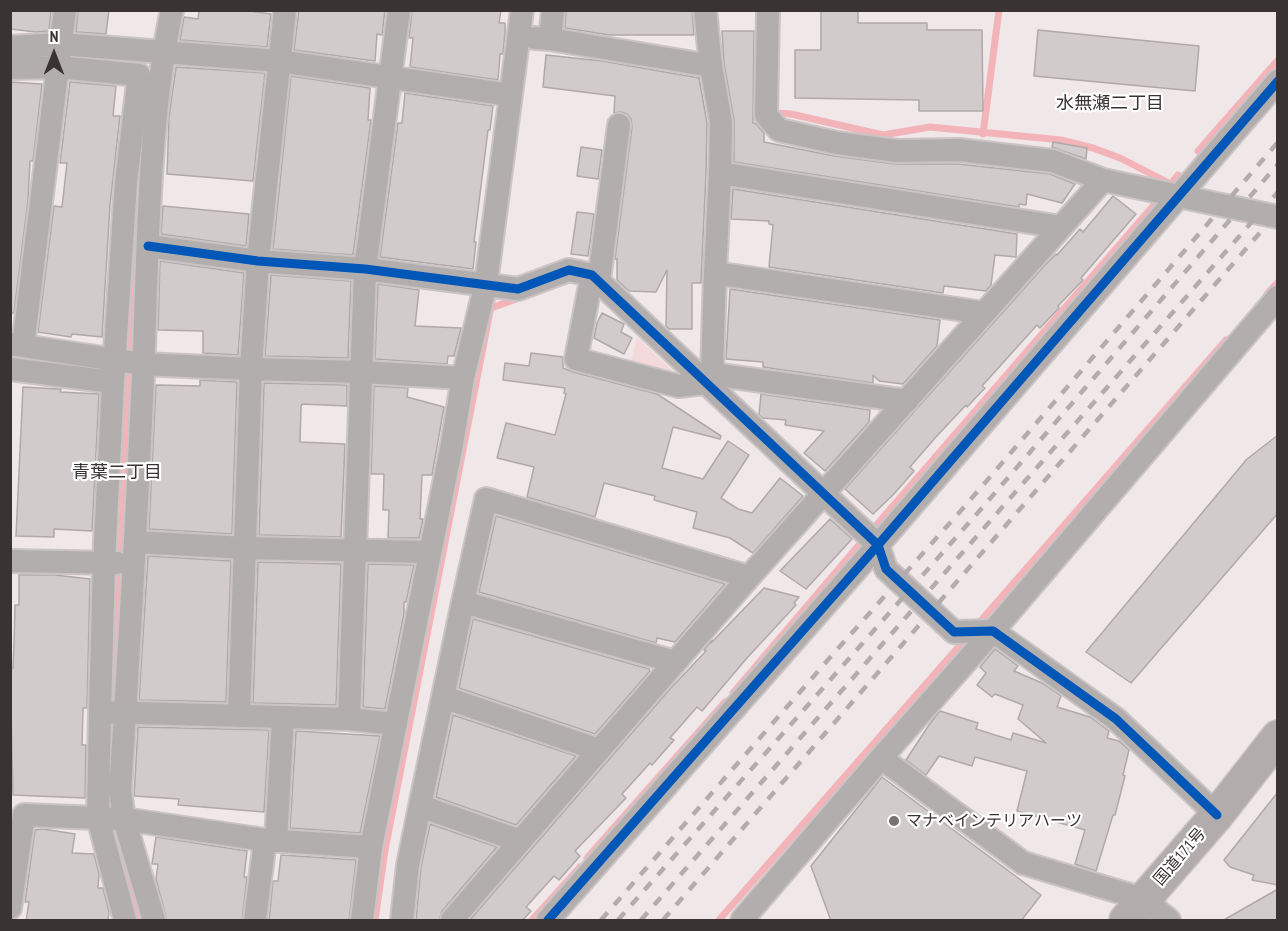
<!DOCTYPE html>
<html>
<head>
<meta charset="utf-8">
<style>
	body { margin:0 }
	#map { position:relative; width:1288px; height:931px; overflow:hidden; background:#f0e7e8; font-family:"PT Sans Narrow",sans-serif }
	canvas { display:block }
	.frame { position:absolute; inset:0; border:12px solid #393333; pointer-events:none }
	.north { position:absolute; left:24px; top:24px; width:60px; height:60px; -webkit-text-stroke:4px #fff; paint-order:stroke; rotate:0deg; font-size:16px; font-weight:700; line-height:24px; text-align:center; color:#393333 }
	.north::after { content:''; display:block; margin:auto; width:21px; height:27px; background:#393333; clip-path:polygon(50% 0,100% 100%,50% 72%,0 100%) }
</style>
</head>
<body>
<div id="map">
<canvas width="1288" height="931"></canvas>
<div class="frame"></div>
<div class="north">N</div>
</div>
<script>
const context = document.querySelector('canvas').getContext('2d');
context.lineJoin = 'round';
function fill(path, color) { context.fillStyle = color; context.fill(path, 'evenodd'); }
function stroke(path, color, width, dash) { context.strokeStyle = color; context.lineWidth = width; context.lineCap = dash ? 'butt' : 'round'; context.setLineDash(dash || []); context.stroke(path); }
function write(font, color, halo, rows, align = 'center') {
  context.font = font + ' "PT Sans Narrow","Noto Sans JP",sans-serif'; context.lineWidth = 4.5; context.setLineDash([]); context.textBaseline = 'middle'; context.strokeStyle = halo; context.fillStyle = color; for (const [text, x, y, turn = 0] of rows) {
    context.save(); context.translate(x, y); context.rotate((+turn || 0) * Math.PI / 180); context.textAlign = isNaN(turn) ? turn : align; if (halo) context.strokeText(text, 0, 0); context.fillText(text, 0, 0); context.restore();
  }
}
const green = new Path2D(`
	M 637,337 L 682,380 L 630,366 Z`);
const stream = new Path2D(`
	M 744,111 L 791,114 L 883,135 L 930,127 L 1061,140 L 1093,148 L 1120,158 L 1171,184 L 1178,175
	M 983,134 L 999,10
	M 1198,151 L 1278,60
	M 1267,294 L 1278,282
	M 491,308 L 522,297
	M 873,529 L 1153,206
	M 977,625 L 1226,340
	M 733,693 L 859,545
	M 115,695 L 135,221
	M 111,796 L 110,815 L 140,920
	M 587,858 L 725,702
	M 375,920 L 385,850 L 492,301
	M 532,920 L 580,867
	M 719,920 L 968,636`);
const building = new Path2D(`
	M 10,10 L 51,10 L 49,31 L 36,32 L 10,29 Z
	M 78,10 L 109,10 L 106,34 L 76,32 Z
	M 199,10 L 243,10 L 271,14 L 267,47 L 180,40 L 184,17 L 198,19 Z
	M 299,10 L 385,10 L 382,35 L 377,34 L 375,61 L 294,50 Z
	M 412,10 L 501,10 L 499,23 L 505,23 L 505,32 L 503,54 L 500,54 L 498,80 L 410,67 L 413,38 L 409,38 Z
	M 566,10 L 692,10 L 694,35 L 609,35 L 565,28 Z
	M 821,10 L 858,10 L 858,23 L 927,23 L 927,30 L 982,30 L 983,111 L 919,111 L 919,100 L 795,98 L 795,50 L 821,50 Z
	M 1038,30 L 1199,46 L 1195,91 L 1034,76 Z
	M 722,31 L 754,31 L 753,123 L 755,123 L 764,133 L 764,142 L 834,156 L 895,164 L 958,164 L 1050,174 L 1075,184 L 1062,203 L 1027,194 L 1026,205 L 1019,204 L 1019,207 L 734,162 L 734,120 L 724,64 Z
	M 546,55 L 602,61 L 699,78 L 707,123 L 706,173 L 701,283 L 692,283 L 692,329 L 669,329 L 666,326 L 667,270 L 656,292 L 629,291 L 617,280 L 617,259 L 615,259 L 632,127 L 631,119 L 627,114 L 621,112 L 614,113 L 615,96 L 543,87 Z
	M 176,67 L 265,73 L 253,181 L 167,174 L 169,117 Z
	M 291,76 L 370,88 L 368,120 L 371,120 L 353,255 L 273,249 Z
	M 10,82 L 42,84 L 33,161 L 30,161 L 28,200 L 14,313 L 10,313 Z
	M 70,82 L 116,86 L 113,116 L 120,116 L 110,205 L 102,337 L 72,334 L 71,337 L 38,332 L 54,206 L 62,207 L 67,163 L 60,163 Z
	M 405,93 L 493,106 L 490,130 L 488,130 L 474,242 L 476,242 L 473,269 L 380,257 L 398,123 L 402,123 Z
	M 1053,142 L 1087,148 L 1086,159 L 1052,147 Z
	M 581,147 L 602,150 L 598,179 L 577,176 Z
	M 733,189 L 1017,234 L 1016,257 L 995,255 L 991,285 L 986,291 L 944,286 L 943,293 L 769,267 L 773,225 L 769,224 L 769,221 L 731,219 Z
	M 1113,196 L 1136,214 L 1081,278 L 1083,280 L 1058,306 L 1059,308 L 1040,328 L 1037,325 L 982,386 L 985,388 L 967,407 L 966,405 L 935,438 L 910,467 L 914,471 L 893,495 L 873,514 L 845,489 L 1045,265 L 1056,254 L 1057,255 L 1080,229 L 1083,232 Z
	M 163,206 L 249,214 L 246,246 L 161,234 Z
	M 577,212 L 594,214 L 588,256 L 571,254 Z
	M 160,261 L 244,273 L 238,355 L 203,353 L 203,331 L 158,330 Z
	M 271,275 L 351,281 L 348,358 L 265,356 Z
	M 378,284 L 419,290 L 415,326 L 461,328 L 454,356 L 448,356 L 447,364 L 375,359 Z
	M 730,289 L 940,320 L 937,346 L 903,384 L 879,381 L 873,375 L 873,383 L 763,367 L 763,362 L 726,359 Z
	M 602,313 L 624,324 L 621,332 L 632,338 L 624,354 L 594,338 L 597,323 Z
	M 531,353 L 563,357 L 563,368 L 573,372 L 657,394 L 721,436 L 720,439 L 673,427 L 662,468 L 703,479 L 728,441 L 749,455 L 721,498 L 738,509 L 752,513 L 780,478 L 803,496 L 753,553 L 730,538 L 693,528 L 697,512 L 654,500 L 655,496 L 604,483 L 595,517 L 527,497 L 534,467 L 497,458 L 506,423 L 555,435 L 566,394 L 564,393 L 565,388 L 503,380 L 505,363 L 529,366 Z
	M 200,380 L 237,382 L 232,534 L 149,529 L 156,385 L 200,386 Z
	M 264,383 L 347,385 L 347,406 L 302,404 L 301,407 L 300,442 L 345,444 L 341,537 L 259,535 Z
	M 374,386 L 408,388 L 407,397 L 444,407 L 432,475 L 422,475 L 420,519 L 423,519 L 419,538 L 388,538 L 389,510 L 383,510 L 384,474 L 371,474 Z
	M 23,387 L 58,389 L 61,389 L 60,392 L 99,394 L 92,531 L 54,529 L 54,537 L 16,536 Z
	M 761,394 L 870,410 L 869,422 L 825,471 L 804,453 L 824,431 L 785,425 L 786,420 L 763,418 L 759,415 Z
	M 1278,435 L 1278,513 L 1131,683 L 1086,652 L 1247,459 Z
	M 496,516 L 725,584 L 675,642 L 657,638 L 656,643 L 479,592 Z
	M 830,519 L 852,539 L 806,589 L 780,571 Z
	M 148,556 L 231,561 L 226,702 L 139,700 Z
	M 258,562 L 341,564 L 336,705 L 253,703 Z
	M 368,564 L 414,565 L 406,602 L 404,602 L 404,614 L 385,709 L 363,707 Z
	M 19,575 L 55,575 L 90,579 L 87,708 L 83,708 L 82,745 L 86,745 L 85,798 L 13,795 L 10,668 L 13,668 L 14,644 L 15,605 L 19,605 Z
	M 764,588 L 799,597 L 794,603 L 796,605 L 747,658 L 702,711 L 697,707 L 670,738 L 674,740 L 652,765 L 650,763 L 622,794 L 626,798 L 575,851 L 580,856 L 559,880 L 554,876 L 526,907 L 531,911 L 522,921 L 469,921 L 670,689 L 706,651 L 704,650 L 712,640 L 711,643 Z
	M 473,619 L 649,669 L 650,671 L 595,734 L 459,688 Z
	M 995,649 L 1018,666 L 1014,671 L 1042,683 L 1061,696 L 1057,707 L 1090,717 L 1109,731 L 1107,738 L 1119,741 L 1129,750 L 1123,775 L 1125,776 L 1115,815 L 1113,815 L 1096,871 L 1075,864 L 1085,830 L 1017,811 L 1027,771 L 975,757 L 972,766 L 939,756 L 926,775 L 906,760 L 929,725 L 940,711 L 978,723 L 976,729 L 1011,740 L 1013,733 L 1046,743 L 1018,719 L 1023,705 L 995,694 L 992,697 L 977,685 L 986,673 L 980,667 Z
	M 453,715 L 576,756 L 516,825 L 436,797 Z
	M 138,727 L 269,730 L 264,812 L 178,805 L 179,799 L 134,796 Z
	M 296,731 L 380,736 L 360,833 L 290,828 Z
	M 882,777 L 1041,895 L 1021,921 L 831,921 L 811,866 Z
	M 1278,792 L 1278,885 L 1252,880 L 1254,875 L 1230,867 L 1224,860 Z
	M 430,824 L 497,847 L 442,911 L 439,921 L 416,921 L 421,867 Z
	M 43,829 L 75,834 L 72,853 L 94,854 L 99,874 L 98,888 L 103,888 L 109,912 L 108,921 L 26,921 L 29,902 L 25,902 L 35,830 Z
	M 156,837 L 247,851 L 244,877 L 247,877 L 242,921 L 167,921 L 156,879 L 158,864 L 152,864 Z
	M 281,855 L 356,860 L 349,921 L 269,921 L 273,881 L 278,881 Z
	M 1278,889 L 1278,921 L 1222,921 Z`);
const street = new Path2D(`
	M 705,10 L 711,66
	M 768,10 L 766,115 L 779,130 L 837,143 L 897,151 L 959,150 L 1053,161 L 1103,180 L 1278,217
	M 535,38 L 550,39 L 553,10
	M 550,39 L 711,66 L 721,122 L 720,173
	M 10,47 L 60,44 L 279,61 L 510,95
	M 10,68 L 58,67 L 139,75 L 126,182 L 113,382
	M 148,246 L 258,261 L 365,269 L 518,289 L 569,270 L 592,275 L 878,545 L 886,569 L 954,632 L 993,631 L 1116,719 L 1217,815
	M 715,273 L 720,173 L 1061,227
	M 592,275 L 576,359 L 678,386 L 705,383 L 712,374 L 907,401
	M 599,280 L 619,125
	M 10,344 L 143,364 L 251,369 L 362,372 L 463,378
	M 23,346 L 65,10
	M 10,369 L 113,382 L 104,563 L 100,712
	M 712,374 L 715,273 L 984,313
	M 136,542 L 245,548 L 430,552
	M 10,561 L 117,563
	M 463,602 L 443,697 L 599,750
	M 675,662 L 463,602 L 486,499 L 749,577
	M 443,697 L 420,806 L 520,841
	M 239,716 L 251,369 L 258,261 L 285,10
	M 283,717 L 349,719 L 396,724
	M 349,719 L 365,269 L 399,10
	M 10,908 L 24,815 L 124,819 L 265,840 L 371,847
	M 125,920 L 98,818 L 100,712 L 283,717 L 276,841
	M 154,920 L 124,819 L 120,791 C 129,653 137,514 143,376 C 148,256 147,127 172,10
	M 255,920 L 265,840
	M 362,920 L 371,847 L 452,444 L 463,378 L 486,283 L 522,10
	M 402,920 L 408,865 L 420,806
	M 452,920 L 749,577 L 1103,180
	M 548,920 L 878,545 L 1278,81
	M 742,920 L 881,758
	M 1169,920 L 1143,899 L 1023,863 L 881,758 L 993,631 L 1278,297`);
const highway = new Path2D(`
	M 1126,920 L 1217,815 L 1278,737`);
const rail = new Path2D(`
	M 601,920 L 834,653 L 965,506 L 1278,142
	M 618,920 L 975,516 L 1278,164
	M 641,920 L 1278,192
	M 663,920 L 1278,212`);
const cycleway = new Path2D(`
	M 148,246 L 258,261 L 365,269 L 518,289 L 569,270 L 592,275 L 878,545 L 886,569 L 954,632 L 993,631 L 1116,719 L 1217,815
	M 548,920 L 878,545 L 1278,81`);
const markers = [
	[894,821,6,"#797272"]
];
const poiNames = [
	["マナベインテリアハーツ",906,821]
];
const streetNames = [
	["国道171号",1180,857,-49]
];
const neighbourhoodNames = [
	["水無瀬二丁目",1110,104],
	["青葉二丁目",117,473]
];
fill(green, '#f4d9db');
stroke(stream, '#f3b4b9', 7);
fill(building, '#d2cbcc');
stroke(building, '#afa9a9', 1.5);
stroke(street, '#cbc4c5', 26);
stroke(highway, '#cbc4c5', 36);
stroke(street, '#b3aeae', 22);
stroke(highway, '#b2acac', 33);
stroke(rail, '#b2acac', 4.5, [10, 10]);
stroke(cycleway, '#0057b8', 9);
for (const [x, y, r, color] of markers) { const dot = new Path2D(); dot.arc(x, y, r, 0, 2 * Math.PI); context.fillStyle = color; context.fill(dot); stroke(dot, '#fff', 2); }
write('16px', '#393333', '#fff', poiNames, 'left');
write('16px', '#393333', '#fff', streetNames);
write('18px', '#393333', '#fff', neighbourhoodNames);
</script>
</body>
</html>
